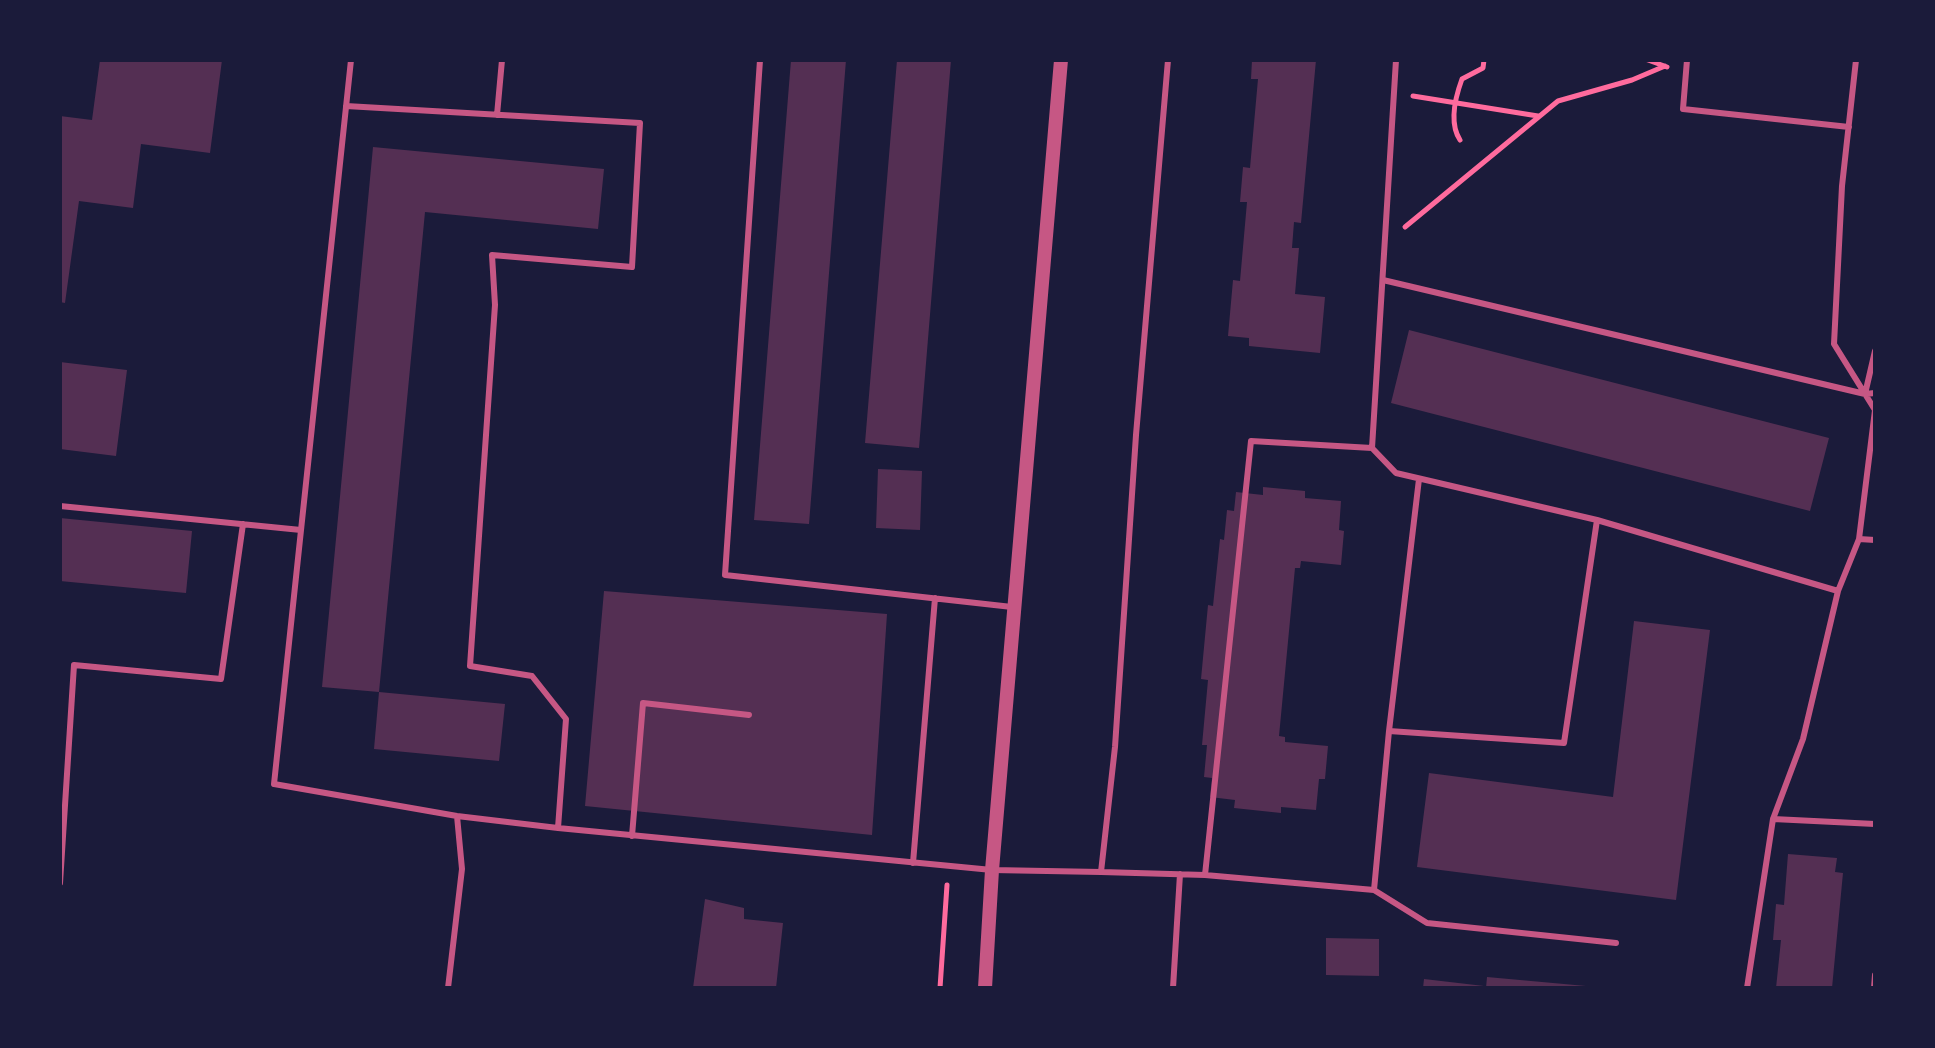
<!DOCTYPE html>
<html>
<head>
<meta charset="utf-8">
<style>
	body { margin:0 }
	#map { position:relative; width:1935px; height:1048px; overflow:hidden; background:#1b1b3a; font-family:"PT Sans",sans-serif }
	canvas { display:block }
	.frame { position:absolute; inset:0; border:62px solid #1b1b3a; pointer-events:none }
</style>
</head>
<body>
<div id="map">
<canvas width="1935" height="1048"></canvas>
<div class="frame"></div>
</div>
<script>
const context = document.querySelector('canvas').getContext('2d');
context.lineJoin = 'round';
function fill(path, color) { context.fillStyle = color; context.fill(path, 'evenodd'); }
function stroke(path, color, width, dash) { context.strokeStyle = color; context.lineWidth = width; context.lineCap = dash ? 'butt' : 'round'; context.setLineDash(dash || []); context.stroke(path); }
const building = new Path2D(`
	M 100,60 L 222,60 L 210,153 L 141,144 L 133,208 L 79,201 L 65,303 L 60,302 L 60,116 L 92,120 Z
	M 791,60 L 846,60 L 809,524 L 754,520 Z
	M 897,60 L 951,60 L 919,448 L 865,443 Z
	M 1252,60 L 1316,60 L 1301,223 L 1294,222 L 1292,248 L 1299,248 L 1295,294 L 1325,297 L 1320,353 L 1249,346 L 1249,338 L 1228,336 L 1233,280 L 1240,281 L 1247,202 L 1240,202 L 1243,167 L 1250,168 L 1258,79 L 1251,79 Z
	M 373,147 L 604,169 L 598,229 L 425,212 L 379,692 L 322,687 Z
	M 1409,330 L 1829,438 L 1810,511 L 1391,403 Z
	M 60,362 L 127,370 L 116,456 L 60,449 Z
	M 878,469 L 922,471 L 920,530 L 876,528 Z
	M 1263,487 L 1305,491 L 1305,498 L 1341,501 L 1339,530 L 1344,531 L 1341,565 L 1301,561 L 1300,568 L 1295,568 L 1279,736 L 1285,737 L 1285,742 L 1328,746 L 1325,779 L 1319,779 L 1316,810 L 1281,807 L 1281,813 L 1234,808 L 1235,800 L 1210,797 L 1212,778 L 1204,777 L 1207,745 L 1202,745 L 1208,680 L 1201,679 L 1208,605 L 1213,606 L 1220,539 L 1224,540 L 1227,510 L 1234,511 L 1236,492 L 1263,495 Z
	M 60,518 L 192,531 L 186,593 L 60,581 Z
	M 604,591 L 887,614 L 872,835 L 585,806 Z
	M 1634,621 L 1710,630 L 1676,900 L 1417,867 L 1429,773 L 1613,797 Z
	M 379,692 L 505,704 L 499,761 L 374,749 Z
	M 1788,854 L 1837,858 L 1835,872 L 1843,873 L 1832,988 L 1776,988 L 1781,940 L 1773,940 L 1776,904 L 1784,905 Z
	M 705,899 L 744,908 L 744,919 L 783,923 L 776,988 L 693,988 Z
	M 1326,938 L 1379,939 L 1379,976 L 1326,975 Z
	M 1487,977 L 1586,986 L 1586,988 L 1486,988 Z
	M 1424,979 L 1484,986 L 1483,988 L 1423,988 Z`);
const path = new Path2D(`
	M 1648,60 L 1667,67
	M 1413,96 L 1538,116
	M 1460,140 C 1449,123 1455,98 1462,79 L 1483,68 L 1484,60
	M 1405,227 L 1558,101 L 1632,80 L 1665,66
	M 940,988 L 947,885`);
const service = new Path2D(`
	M 351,60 L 274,784 L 457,816 L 558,828 L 992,870 L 1101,872 L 1115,747 L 1136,435 L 1168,60
	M 760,60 L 725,575 L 1012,607
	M 1687,60 L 1683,109 L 1849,127
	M 346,106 L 640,123 L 632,267 L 492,255 L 495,305 L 470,666 L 532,676 L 566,719 L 558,828
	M 497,115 L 502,60
	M 1383,280 L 1865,394 L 1875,393
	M 1865,394 L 1875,351
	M 1372,448 L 1396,60
	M 60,506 L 301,530
	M 1859,539 L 1875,540
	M 1389,731 L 1419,479
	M 1773,819 L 1875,824
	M 632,836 L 643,703 L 749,715
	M 913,863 L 935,598
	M 1101,872 L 1205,875 L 1374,890 L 1389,731 L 1564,743 L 1597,520
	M 1205,875 L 1251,441 L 1372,448 L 1396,473 L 1597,520 L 1838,591
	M 60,883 L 74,665 L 221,679 L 243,524
	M 1374,890 L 1427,923 L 1616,943
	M 448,988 L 462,869 L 457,816
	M 1173,988 L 1180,874
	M 1747,988 L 1773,819 L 1803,739 L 1838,591 L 1859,539 L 1875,410 L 1834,344 L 1842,186 L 1856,60
	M 1874,988 L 1875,975`);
const tertiary = new Path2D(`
	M 985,988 L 992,870 L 1061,60`);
fill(building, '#542f53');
stroke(path, '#ff6b9d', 5);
stroke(service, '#c65784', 6);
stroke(tertiary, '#c65784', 14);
</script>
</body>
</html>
